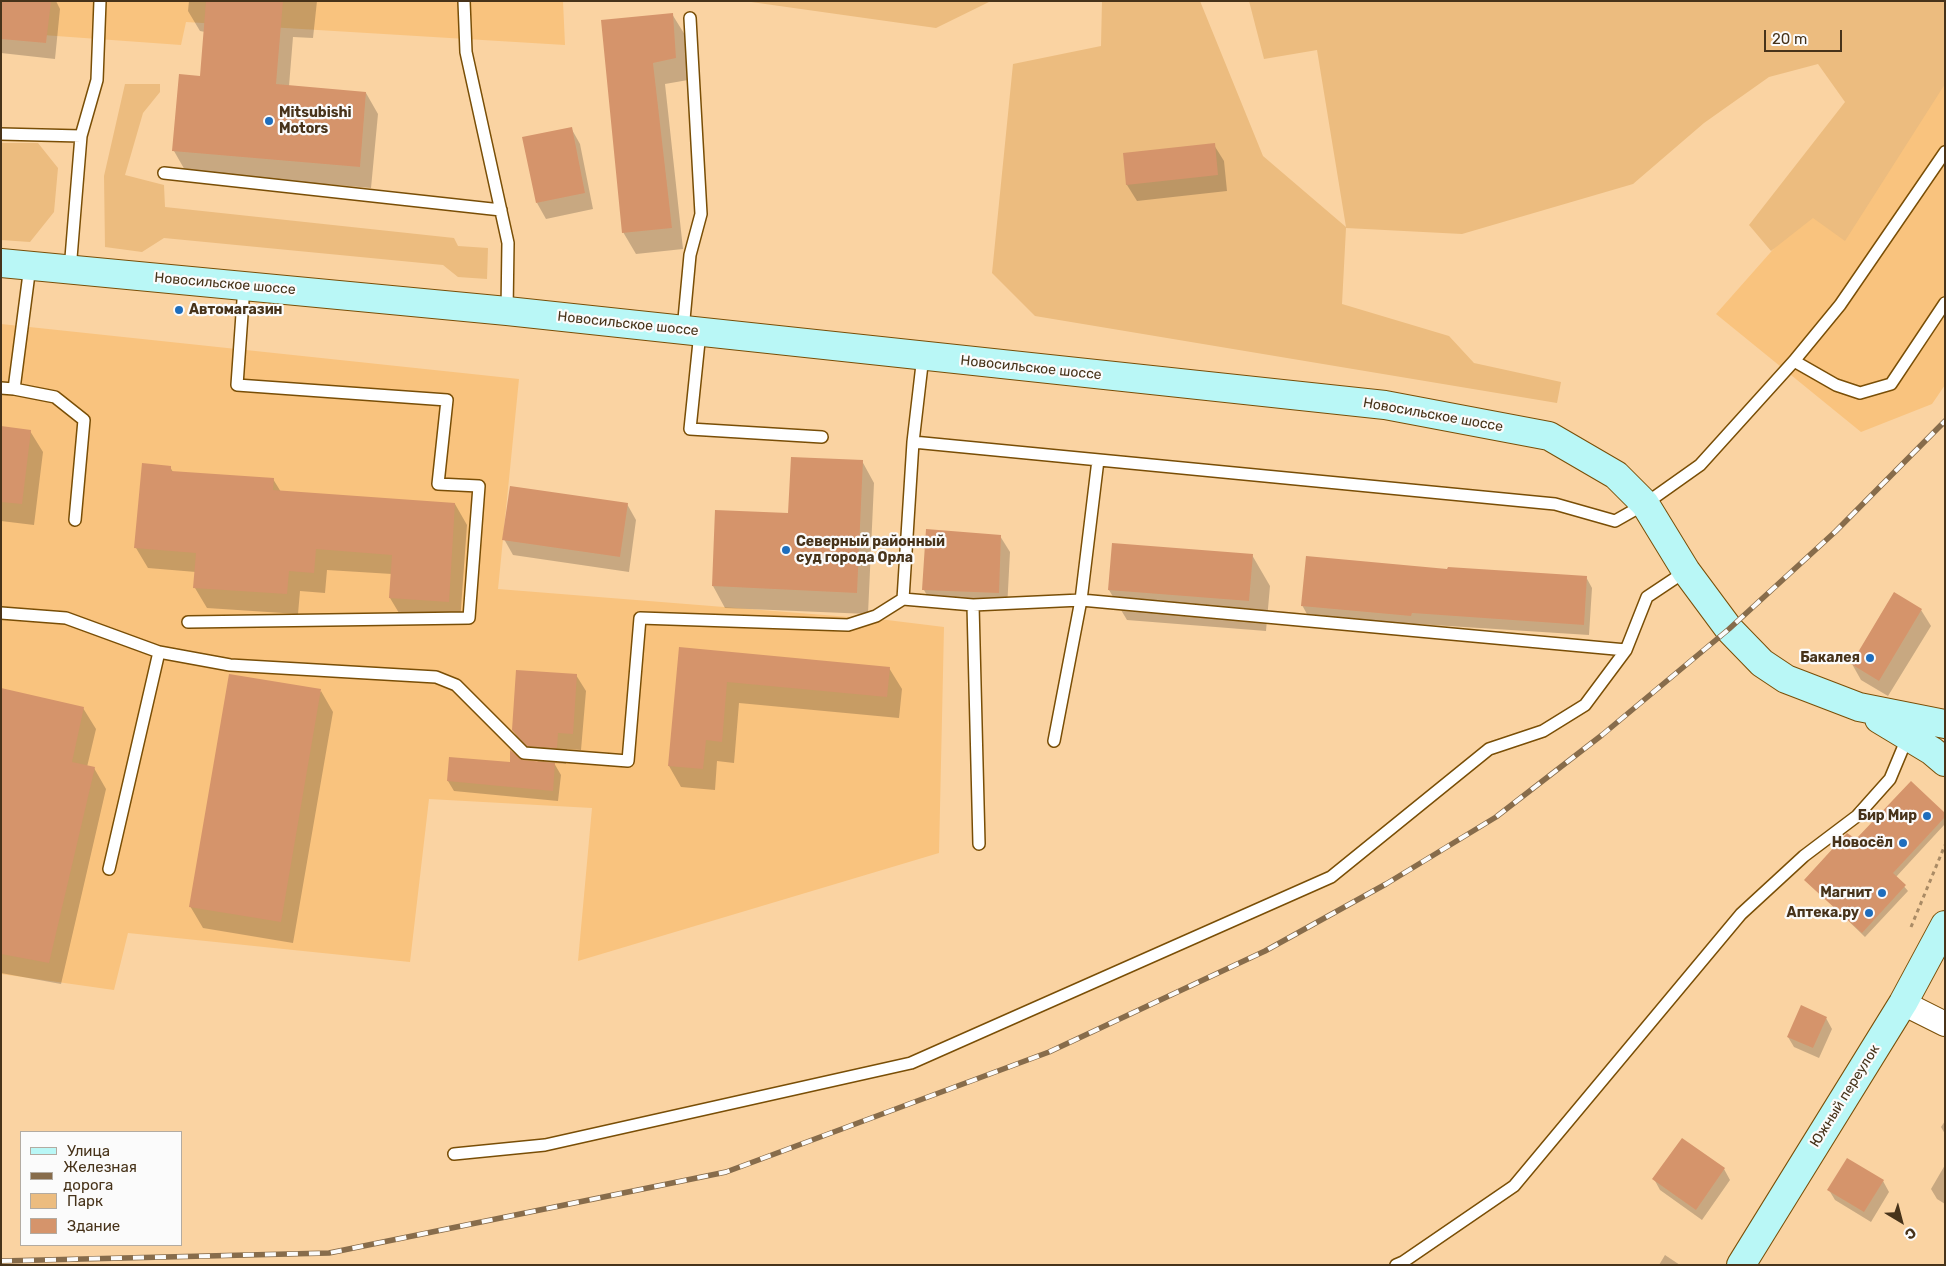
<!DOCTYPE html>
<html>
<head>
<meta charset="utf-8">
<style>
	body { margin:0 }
	#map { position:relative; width:1946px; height:1266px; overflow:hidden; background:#fad3a2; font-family:Rubik,sans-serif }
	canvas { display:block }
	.frame { position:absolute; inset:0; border:2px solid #47331a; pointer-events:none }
	.legend { position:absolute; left:20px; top:1131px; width:162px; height:115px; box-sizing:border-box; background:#fbfbfb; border:1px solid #b3aba1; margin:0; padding:6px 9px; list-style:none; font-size:15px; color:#47331a }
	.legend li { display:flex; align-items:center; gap:10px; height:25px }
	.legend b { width:25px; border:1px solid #b3aba1 }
	.north { position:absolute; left:1876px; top:1196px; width:50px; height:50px; -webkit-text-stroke:4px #fbfbfb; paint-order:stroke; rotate:143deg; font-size:14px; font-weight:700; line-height:20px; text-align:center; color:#47331a }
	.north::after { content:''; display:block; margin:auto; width:18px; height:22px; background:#47331a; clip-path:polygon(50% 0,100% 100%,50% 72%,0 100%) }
	.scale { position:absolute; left:1764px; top:30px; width:78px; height:22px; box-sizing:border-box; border:2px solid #47331a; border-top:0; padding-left:6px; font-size:15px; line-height:18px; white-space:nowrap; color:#47331a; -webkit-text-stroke:4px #fbfbfb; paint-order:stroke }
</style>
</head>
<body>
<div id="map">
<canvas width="1946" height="1266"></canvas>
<div class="frame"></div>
<ul class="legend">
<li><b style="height:6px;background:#b9f7f6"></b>Улица</li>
<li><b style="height:6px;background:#876c4b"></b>Железная дорога</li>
<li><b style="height:14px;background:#ecbc7f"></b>Парк</li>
<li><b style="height:14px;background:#d5946b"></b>Здание</li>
</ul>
<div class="north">С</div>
<div class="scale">20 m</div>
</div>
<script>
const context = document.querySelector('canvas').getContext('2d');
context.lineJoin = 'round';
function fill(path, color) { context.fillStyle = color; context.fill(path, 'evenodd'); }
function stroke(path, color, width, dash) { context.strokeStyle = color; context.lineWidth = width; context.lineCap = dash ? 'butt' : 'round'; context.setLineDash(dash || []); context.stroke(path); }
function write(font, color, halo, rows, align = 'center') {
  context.font = font + ' Rubik,sans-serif'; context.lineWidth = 4.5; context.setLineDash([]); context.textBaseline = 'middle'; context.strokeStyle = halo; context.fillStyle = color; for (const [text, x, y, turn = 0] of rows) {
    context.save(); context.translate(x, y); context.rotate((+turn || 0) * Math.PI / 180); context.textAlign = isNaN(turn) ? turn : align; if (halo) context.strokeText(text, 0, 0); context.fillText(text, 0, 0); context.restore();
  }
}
const built = new Path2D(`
	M 1,1 L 563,1 L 565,45 L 186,22 L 181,45 L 1,32 Z
	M 1945,69 L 1945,385 L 1932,404 L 1861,432 L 1716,314 L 1808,210 Z
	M 1,324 L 519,379 L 498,589 L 887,620 L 944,627 L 939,853 L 578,961 L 592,808 L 429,799 L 410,962 L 128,933 L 114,990 L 1,974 Z`);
const green = new Path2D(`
	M 744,1 L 991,1 L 936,28 Z
	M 1102,1 L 1200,1 L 1263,156 L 1346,227 L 1317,50 L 1264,59 L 1249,1 L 1945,1 L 1945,84 L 1845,241 L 1813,218 L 1771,251 L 1749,225 L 1845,102 L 1818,64 L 1769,77 L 1704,123 L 1633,184 L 1462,234 L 1346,228 L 1342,304 L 1449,336 L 1474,363 L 1561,382 L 1557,403 L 1035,316 L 992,273 L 1013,64 L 1101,46 Z
	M 125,84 L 160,84 L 160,92 L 143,113 L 125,175 L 164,185 L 165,207 L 454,238 L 458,246 L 488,248 L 487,279 L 458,277 L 443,265 L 164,238 L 142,252 L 105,247 L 104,176 Z
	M 1,143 L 38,143 L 58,168 L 54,212 L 30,242 L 1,240 Z`);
const shadow = new Path2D(`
	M 1,1 L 56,1 L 60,9 L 55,59 L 1,53 Z
	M 189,1 L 317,1 L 313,38 L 293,37 L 289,86 L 366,93 L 378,114 L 371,188 L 186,172 L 174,151 L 201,77 L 205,32 L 200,31 L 188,11 Z
	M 672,14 L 685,35 L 688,80 L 665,84 L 683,249 L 636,254 L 623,232 L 602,21 Z
	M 571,128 L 580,144 L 593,209 L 546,219 L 537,203 Z
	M 1214,145 L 1224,161 L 1227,191 L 1137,201 L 1127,185 L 1124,154 Z
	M 1,427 L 30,431 L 43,452 L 34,525 L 1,521 Z
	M 862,461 L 874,483 L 868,614 L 725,608 L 713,586 L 717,512 L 789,515 Z
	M 170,467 L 173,472 L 273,479 L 281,492 L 455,504 L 467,525 L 460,622 L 402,618 L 390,598 L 392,574 L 327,570 L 325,593 L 300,591 L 298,614 L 207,608 L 195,588 L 196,572 L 148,568 L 136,548 Z
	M 627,504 L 636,520 L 629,572 L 513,555 L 504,539 Z
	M 927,530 L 1000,536 L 1010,552 L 1007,609 L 933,606 L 924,590 Z
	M 1252,555 L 1270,586 L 1266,631 L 1127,620 L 1109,590 Z
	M 1449,570 L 1586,577 L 1592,588 L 1589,635 L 1417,624 L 1417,626 L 1308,616 L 1302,605 Z
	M 1921,610 L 1931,626 L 1888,696 L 1861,680 L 1852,664 Z
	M 680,648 L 889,668 L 902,689 L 899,718 L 739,703 L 734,763 L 717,761 L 715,790 L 681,787 L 669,766 Z
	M 576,675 L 586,691 L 581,750 L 567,749 L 566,764 L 554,763 L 561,775 L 558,801 L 454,791 L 448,781 L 511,764 L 522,762 L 539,763 L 523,747 L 513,730 Z
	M 1,689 L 83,708 L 96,729 L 87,767 L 94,768 L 106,789 L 61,984 L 1,973 Z
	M 321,691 L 333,712 L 293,943 L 203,928 L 190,906 Z
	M 1945,815 L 1945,824 L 1896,877 L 1908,891 L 1865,937 L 1806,880 L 1857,841 Z
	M 1826,1018 L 1832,1029 L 1819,1058 L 1794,1047 L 1788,1037 Z
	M 1945,1121 L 1945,1134 L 1941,1127 Z
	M 1945,1165 L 1945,1204 L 1937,1199 L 1931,1189 Z
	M 1724,1169 L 1730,1180 L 1702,1220 L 1660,1190 L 1654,1179 Z
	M 1883,1181 L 1889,1192 L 1871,1222 L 1835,1200 L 1829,1190 Z
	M 1665,1255 L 1680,1265 L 1659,1265 Z`);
const building = new Path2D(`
	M 1,1 L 51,1 L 46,43 L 1,39 Z
	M 206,1 L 283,1 L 276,84 L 366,92 L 360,167 L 172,151 L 179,74 L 200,76 Z
	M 673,13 L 676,58 L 653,63 L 672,228 L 622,233 L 601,20 Z
	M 572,127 L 585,193 L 536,203 L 522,137 Z
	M 1215,143 L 1218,175 L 1126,185 L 1123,153 Z
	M 1,426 L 31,430 L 22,504 L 1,502 Z
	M 791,457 L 863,460 L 857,593 L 712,586 L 715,510 L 788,513 Z
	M 142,463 L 171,466 L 171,471 L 274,478 L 273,490 L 455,503 L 449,602 L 389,598 L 392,555 L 316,549 L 314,573 L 289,571 L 287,594 L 193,588 L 196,553 L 134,548 Z
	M 510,486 L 628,503 L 620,557 L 502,540 Z
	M 926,529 L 1001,535 L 999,593 L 922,590 Z
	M 1112,543 L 1253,554 L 1249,601 L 1108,590 Z
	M 1306,556 L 1447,569 L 1448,567 L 1587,576 L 1584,625 L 1412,613 L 1411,616 L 1301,606 Z
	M 1894,592 L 1922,609 L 1879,681 L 1851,664 Z
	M 679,647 L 890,667 L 887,697 L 727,682 L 722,742 L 706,740 L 703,769 L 668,766 Z
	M 516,670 L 577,674 L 573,734 L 558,733 L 557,748 L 527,746 L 512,730 Z
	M 229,674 L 321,689 L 281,922 L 189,907 Z
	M 1,688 L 84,707 L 72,762 L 95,767 L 49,963 L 1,954 Z
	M 510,750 L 523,760 L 555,763 L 553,791 L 447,781 L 449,757 L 510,762 Z
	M 1911,781 L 1945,813 L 1945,817 L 1893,873 L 1906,885 L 1862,933 L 1804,880 L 1847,833 L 1856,839 Z
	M 1801,1005 L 1827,1017 L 1813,1048 L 1787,1037 Z
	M 1682,1138 L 1725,1168 L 1696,1210 L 1652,1179 Z
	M 1847,1158 L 1884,1180 L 1864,1212 L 1827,1190 Z`);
const path = new Path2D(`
	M 1911,927 L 1945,845`);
const lane = new Path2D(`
	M 464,1 L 466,52 L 508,243 L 507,311
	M 1,134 L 81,136 L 70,270
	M 81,136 L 97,80 L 100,1
	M 164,173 L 501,210
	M 30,266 L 14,389 L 55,397 L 84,420 L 75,520
	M 683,330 L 690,255 L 701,214 L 690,18
	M 700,332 L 690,429 L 822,437
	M 923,356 L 913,442 L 1555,504 L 1615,521 L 1645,504 L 1700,465 L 1794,361 L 1840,305 L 1945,152
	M 1794,361 L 1836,385 L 1860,393 L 1891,384 L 1945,303
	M 1,388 L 14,389
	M 913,442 L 903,599 L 973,605
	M 1,613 L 66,618 L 159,652 L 109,869
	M 188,622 L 469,618 L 479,486 L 438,484 L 447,400 L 237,385 L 244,286
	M 159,652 L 230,665 L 436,677 L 456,685 L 524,753 L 628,761 L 640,618 L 848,625 L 876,616 L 903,599
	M 1054,741 L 1081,600 L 1098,460
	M 979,844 L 973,605 L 1081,600 L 1626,650
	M 454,1154 L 545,1145 L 911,1063 L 1331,877 L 1489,749 L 1543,731 L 1585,705 L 1626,650 L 1647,597 L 1686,571
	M 1396,1265 L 1403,1262 L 1514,1186 L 1741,914 L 1804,856 L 1857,816 L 1890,779 L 1908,736`);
const street = new Path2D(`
	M 1903,1003 L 1945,1024`);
const secondary = new Path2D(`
	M 1,263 L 507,311 L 1385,405 L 1549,436 L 1616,475 L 1645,504 L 1686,571 L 1729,629 L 1762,663 L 1786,679 L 1859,707 L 1945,724
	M 1879,719 L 1932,751 L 1945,762
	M 1741,1265 L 1903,1003 L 1945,925`);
const rail = new Path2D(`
	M 1,1261 L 329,1253 L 726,1172 L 1049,1052 L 1265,951 L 1386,884 L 1496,817 L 1602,735 L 1729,629 L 1836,531 L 1945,421`);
const markers = [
	[269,121,5,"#1f6ebd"],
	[179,310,5,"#1f6ebd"],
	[786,550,5,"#1f6ebd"],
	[1870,658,5,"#1f6ebd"],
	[1927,816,5,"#1f6ebd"],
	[1903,843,5,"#1f6ebd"],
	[1882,893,5,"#1f6ebd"],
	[1869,913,5,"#1f6ebd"]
];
const poiNames = [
	["Mitsubishi",279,113,"left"],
	["Motors",279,129,"left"],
	["Автомагазин",189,310,"left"],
	["Северный районный",796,542,"left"],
	["суд города Орла",796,558,"left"],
	["Бакалея",1860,658],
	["Бир Мир",1917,816],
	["Новосёл",1893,843],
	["Магнит",1872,893],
	["Аптека.ру",1859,913]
];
const streetNames = [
	["Новосильское шоссе",225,284,5],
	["Новосильское шоссе",628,324,6],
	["Новосильское шоссе",1031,368,6],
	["Новосильское шоссе",1433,415,10],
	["Южный переулок",1845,1096,-58]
];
fill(built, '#f9c37e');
fill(green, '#ecbc7f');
fill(shadow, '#0003');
fill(building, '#d5946b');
stroke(lane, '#794e06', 14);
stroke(street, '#794e06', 26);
stroke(secondary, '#794e06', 30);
stroke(path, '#aa8b65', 3, [4, 4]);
stroke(lane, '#fff', 11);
stroke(street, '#fff', 24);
stroke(secondary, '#b9f7f6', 28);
stroke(rail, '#876c4b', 5.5);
stroke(rail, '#fbfbfb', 4, [11]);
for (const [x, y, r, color] of markers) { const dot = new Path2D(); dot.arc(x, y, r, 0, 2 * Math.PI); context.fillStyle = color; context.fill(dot); stroke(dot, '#fbfbfb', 2); }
write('bold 14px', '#47331a', '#fbfbfb', poiNames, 'right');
write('14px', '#47331a', '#fbfbfb', streetNames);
</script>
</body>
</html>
